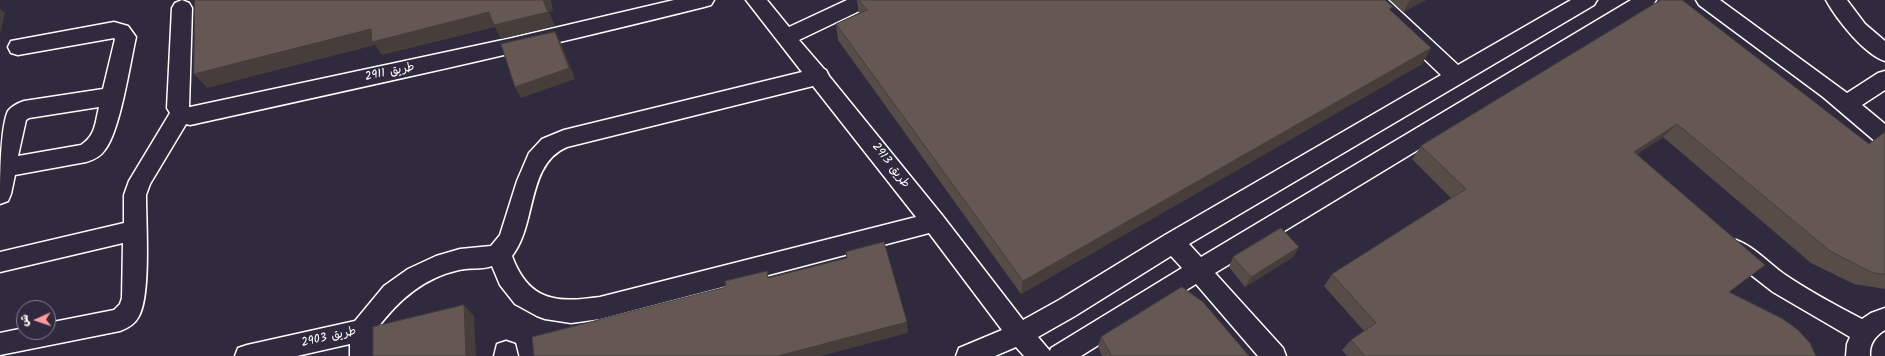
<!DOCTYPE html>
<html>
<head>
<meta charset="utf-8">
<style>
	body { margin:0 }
	#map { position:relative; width:1885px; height:356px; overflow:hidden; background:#2f2a3d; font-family:Kalam,"Playpen Sans Arabic",sans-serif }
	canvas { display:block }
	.north { position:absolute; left:16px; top:300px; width:40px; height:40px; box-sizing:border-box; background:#2f2a3d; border:1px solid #827f8b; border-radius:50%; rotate:267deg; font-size:11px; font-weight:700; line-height:16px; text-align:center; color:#fff }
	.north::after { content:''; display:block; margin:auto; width:14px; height:18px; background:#ff9aa2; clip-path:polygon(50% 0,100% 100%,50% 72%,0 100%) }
</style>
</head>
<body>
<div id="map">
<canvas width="1885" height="356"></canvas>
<div class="north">ش</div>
</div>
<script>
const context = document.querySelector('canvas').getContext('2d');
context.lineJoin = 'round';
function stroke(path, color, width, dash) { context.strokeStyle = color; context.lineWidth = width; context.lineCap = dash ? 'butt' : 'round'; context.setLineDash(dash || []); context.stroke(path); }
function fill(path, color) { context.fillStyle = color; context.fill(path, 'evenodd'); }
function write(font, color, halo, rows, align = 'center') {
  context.font = font + ' Kalam,"Playpen Sans Arabic",sans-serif'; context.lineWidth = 3; context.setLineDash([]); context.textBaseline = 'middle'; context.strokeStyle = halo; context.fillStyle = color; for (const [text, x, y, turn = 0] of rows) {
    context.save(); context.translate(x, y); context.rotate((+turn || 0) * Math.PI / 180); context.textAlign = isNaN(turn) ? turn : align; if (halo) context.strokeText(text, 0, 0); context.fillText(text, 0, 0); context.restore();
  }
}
const minor = new Path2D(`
	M 182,0 L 189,3 L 192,8 L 189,107 L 190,107 L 512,38 L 674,0 L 714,0 L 711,5 L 704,7 C 533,50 362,87 190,125 L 186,124 L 150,184 L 146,195 C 146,223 151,295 139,316 C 135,324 128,328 120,331 L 0,355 L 0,333 L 24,328 L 24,332 L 48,332 L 48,323 L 114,310 L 120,304 L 122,298 L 123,243 L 0,272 L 0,252 L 124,223 L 124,195 L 129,181 L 170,113 L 167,108 L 172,8 L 175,3 Z
	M 746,0 L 767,0 L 789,27 L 847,0 L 875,0 L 872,5 L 799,40 L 824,69 L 826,70 L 829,76 L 942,215 L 1023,320 L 1059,300 L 1165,235 L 1441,75 L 1368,5 L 1365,0 L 1388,0 L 1458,65 L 1571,0 L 1597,0 L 1594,5 L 1189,244 L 1201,257 L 1631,0 L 1656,0 L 1653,5 L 1586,48 L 1215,273 L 1283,348 L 1286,356 L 1258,356 L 1196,284 L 1081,356 L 1024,356 L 1016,347 L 995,356 L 956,356 L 959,348 L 1002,330 L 929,233 L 600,319 L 571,323 L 545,319 L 537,316 L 515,304 L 500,285 L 492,266 C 481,270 470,267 459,270 C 422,278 395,303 374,333 L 374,356 L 350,356 L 350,344 L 297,356 L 235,356 L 238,348 L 247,345 L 355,321 L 384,286 L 408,269 L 436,256 L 460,249 L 491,246 L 500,235 L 517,181 L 529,153 L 542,139 L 564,130 L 802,72 ZM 813,86 L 916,217 L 600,297 C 557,303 529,302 512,256 C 537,225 526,164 567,147 ZM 1171,256 L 1182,268 L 1051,348 L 1050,351 L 1038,337 L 1075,316 Z
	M 1696,0 L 1720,0 L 1847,93 L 1878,73 L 1885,71 L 1885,90 L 1862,105 L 1885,124 L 1885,146 L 1877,143 L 1823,97 L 1699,5 Z
	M 1826,0 L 1847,0 L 1865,24 L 1885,41 L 1885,61 C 1864,54 1837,20 1826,0 Z
	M 114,22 L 128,26 L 136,37 C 130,63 120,133 104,151 C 100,157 93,160 86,162 L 15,175 L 11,194 L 8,201 L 0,204 C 0,182 0,128 8,111 C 12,106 18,103 24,101 L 103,89 L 115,39 L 114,38 L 18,55 L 11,53 L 8,47 L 11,41 ZM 99,107 C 95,123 96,135 81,145 L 18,156 L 26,120 L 29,118 Z
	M 1736,240 C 1753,246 1769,263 1784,274 C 1809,291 1835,305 1862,319 L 1871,313 L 1885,308 L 1885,330 C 1875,336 1869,344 1870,356 L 1846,356 L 1847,344 L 1850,337 L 1773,292 L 1728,257 L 1725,250 L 1728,243 Z
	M 506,341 L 515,344 L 518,356 L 494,356 L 497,344 Z`);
const wall = new Path2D(`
	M 857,0 L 1385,0 L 1391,11 L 1431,48 L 1422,64 L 1021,294 L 838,40 L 836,24 L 859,14 Z
	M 1390,0 L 1426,0 L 1403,12 Z
	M 1661,0 L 1869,144 L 1885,132 L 1885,289 L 1854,284 L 1811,263 L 1663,137 L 1637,154 L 1729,292 L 1816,356 L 1347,356 L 1342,350 L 1351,340 L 1364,331 L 1324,286 L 1332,274 L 1451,198 L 1412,159 L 1421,146 Z
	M 1299,247 L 1293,257 L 1245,287 L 1229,267 L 1233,257 Z
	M 1101,337 L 1249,356 L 1102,356 L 1098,347 Z`);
const shadedWall = new Path2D(`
	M 543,0 L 551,0 L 553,11 L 549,12 L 555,26 L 501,39 L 495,27 L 382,55 L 375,45 L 207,88 L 194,74 L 371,29 L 489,12 Z
	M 1410,0 L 1426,0 L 1403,12 Z
	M 0,9 L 5,13 L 0,34 Z
	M 555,32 L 561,43 L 575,79 L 521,98 L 515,87 Z
	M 1431,48 L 1422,64 L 1021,294 L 1023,281 Z
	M 1677,124 L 1663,137 L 1621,165 L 1634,152 Z
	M 1299,247 L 1293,257 L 1245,287 L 1251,277 Z
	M 464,305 L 474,316 L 476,356 L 466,356 Z
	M 907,322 L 908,333 L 821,356 L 778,356 Z`);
const building = new Path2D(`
	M 195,0 L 543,0 L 548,12 L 494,25 L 489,12 L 372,42 L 371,29 L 194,74 Z
	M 859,0 L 1385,0 L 1393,7 L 1389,9 L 1431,48 L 1023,281 L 836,24 L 867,10 Z
	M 1661,0 L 1682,0 L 1869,144 L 1885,132 L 1885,274 L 1873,273 L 1830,251 L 1677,124 L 1634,152 L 1765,265 L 1729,292 L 1783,319 L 1798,330 L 1810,343 L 1816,356 L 1365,356 L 1351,340 L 1376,323 L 1332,274 L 1466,189 L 1421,146 Z
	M 555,32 L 569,68 L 515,87 L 501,44 Z
	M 1281,228 L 1299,247 L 1251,277 L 1233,257 Z
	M 884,242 L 907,322 L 778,356 L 534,356 L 532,337 L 726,287 L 725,281 L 767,271 L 768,278 L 847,258 L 846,252 Z
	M 1182,287 L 1203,302 L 1249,356 L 1112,356 L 1101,337 Z
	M 464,305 L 466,356 L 373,356 L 373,327 Z`);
const streetNames = [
	["طريق 2911",390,73,-12],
	["طريق 2913",890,166,52],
	["طريق 2903",329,338,-13]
];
stroke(minor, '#fff', 3);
fill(minor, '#2f2a3d');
fill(wall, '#574c48');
fill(shadedWall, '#473e3b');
fill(building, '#655854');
stroke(building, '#473e3b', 1);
write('12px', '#fff', '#2f2a3d', streetNames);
</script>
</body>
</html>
